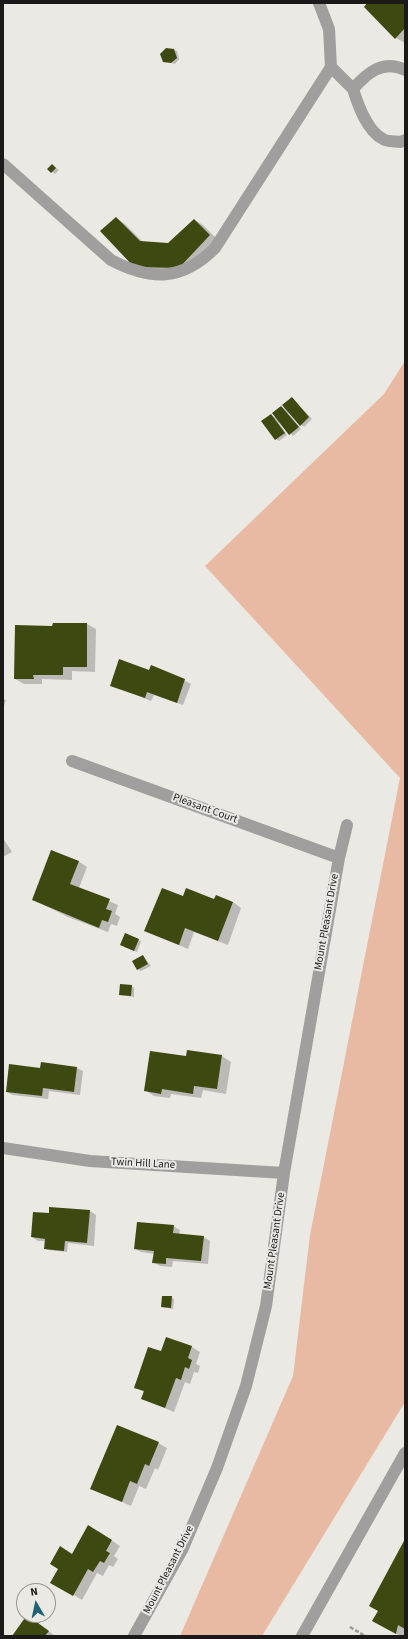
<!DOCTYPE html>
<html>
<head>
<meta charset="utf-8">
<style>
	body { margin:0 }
	#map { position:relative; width:408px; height:1639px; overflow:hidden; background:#eae9e4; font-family:"Source Sans 3",sans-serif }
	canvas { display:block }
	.frame { position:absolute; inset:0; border:4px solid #1b1a19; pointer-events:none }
	.north { position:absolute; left:16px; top:1583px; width:40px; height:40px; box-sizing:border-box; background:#eae9e4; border:1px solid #979693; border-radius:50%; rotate:351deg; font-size:11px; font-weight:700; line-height:16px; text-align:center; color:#1b1a19 }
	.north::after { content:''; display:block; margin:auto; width:14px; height:18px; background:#1e6274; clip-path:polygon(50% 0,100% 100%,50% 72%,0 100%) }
</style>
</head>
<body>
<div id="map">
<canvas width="408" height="1639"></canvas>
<div class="frame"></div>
<div class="north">N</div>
</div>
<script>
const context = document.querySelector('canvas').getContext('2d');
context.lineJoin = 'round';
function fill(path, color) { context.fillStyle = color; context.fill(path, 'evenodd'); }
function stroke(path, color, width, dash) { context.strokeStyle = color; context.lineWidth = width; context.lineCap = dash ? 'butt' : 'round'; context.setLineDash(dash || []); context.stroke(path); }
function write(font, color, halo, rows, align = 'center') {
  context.font = font + ' "Source Sans 3",sans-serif'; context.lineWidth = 4; context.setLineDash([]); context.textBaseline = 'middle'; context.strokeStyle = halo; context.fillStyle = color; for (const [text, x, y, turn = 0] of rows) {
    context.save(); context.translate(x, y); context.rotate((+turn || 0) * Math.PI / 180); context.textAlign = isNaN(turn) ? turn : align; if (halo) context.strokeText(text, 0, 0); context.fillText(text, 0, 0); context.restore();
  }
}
const green = new Path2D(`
	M 405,361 L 405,1402 L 262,1636 L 180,1636 L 293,1376 L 310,1235 L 400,778 L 205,566 L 384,394 Z`);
const shadow = new Path2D(`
	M 369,3 L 405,3 L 405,43 L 396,38 Z
	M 174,50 L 177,51 L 179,59 L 175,64 L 164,61 Z
	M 52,165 L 59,170 L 55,174 L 48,169 Z
	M 116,218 L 125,224 L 144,243 L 169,244 L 194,220 L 203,225 L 219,241 L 188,272 L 144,271 Z
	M 292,398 L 312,419 L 304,427 L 290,412 L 288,413 L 301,429 L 293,436 L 280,422 L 279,423 L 287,435 L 279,441 L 276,439 L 271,415 L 277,418 L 282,407 L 288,410 Z
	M 87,624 L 96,629 L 95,672 L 72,671 L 72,680 L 42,679 L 42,684 L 24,684 L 15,679 L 53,627 Z
	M 184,680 L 191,684 L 183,705 L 154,695 L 151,701 L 111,685 Z
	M 3,699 L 6,700 L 3,708 Z
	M 3,838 L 12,852 L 3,857 Z
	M 78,861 L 87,867 L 79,888 L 118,905 L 115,914 L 120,917 L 117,926 L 111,924 L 108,932 L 68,917 L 34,900 Z
	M 183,897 L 233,902 L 241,908 L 228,945 L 194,932 L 188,949 L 145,931 Z
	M 138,940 L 141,941 L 137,952 L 124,947 Z
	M 143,956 L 151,966 L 141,971 L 138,969 Z
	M 132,986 L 134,988 L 134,997 L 120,995 Z
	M 222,1056 L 231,1062 L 226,1094 L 203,1090 L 201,1098 L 171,1094 L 170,1098 L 154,1096 L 145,1090 L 187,1057 Z
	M 77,1068 L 83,1071 L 80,1095 L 49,1091 L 48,1099 L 13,1095 L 7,1092 L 41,1069 Z
	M 90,1211 L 96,1215 L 94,1246 L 68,1243 L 67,1252 L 48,1250 L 45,1248 L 46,1241 L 38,1241 L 32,1237 L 49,1214 Z
	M 173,1226 L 180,1230 L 179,1235 L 204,1237 L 210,1241 L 208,1264 L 173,1261 L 172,1267 L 160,1266 L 153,1262 L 154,1254 L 141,1252 L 135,1249 Z
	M 171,1297 L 174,1299 L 173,1309 L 162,1307 Z
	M 192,1347 L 200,1352 L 196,1364 L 200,1366 L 198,1373 L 194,1372 L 190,1384 L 185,1382 L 174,1412 L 143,1399 L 144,1392 L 135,1387 L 162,1352 Z
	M 158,1443 L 167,1448 L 158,1470 L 155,1468 L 146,1489 L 139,1486 L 131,1506 L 91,1488 Z
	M 98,1531 L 120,1546 L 114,1556 L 118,1559 L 113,1567 L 109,1565 L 103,1576 L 97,1573 L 82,1600 L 52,1582 L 73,1555 Z
	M 405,1541 L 405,1636 L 401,1636 L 382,1626 L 379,1610 Z
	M 33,1620 L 54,1635 L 54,1636 L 13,1636 Z`);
const building = new Path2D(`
	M 367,3 L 405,3 L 405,28 L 395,39 L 364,7 Z
	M 166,48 L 174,49 L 177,58 L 171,63 L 163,62 L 160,54 Z
	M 52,164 L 56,168 L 51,173 L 47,169 Z
	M 116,217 L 140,241 L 168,243 L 194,219 L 210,235 L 179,268 L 134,267 L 100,231 Z
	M 292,397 L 309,417 L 300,426 L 282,405 Z
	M 281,406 L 299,427 L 289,435 L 272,413 Z
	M 271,414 L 285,433 L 275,440 L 261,421 Z
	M 53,623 L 87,623 L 87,667 L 63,667 L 63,675 L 33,675 L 34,679 L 14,679 L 15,625 L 52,626 Z
	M 119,659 L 149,670 L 151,665 L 185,679 L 177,703 L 147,692 L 145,698 L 110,686 Z
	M 51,850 L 79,861 L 70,884 L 110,899 L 106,909 L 112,911 L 108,922 L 102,920 L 99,928 L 32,900 Z
	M 162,888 L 183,896 L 186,888 L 214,899 L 216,895 L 233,902 L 218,941 L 185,928 L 179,945 L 144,931 Z
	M 125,933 L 139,939 L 134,951 L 120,945 Z
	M 143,955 L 148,964 L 137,970 L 132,961 Z
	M 120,984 L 132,985 L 131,996 L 119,995 Z
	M 187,1050 L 222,1055 L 217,1089 L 194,1086 L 193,1094 L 162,1089 L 161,1094 L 144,1091 L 150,1051 L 186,1056 Z
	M 41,1062 L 77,1067 L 74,1092 L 43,1088 L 42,1096 L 6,1092 L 9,1064 L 40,1068 Z
	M 49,1207 L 90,1210 L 87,1243 L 65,1241 L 64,1251 L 44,1249 L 45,1239 L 31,1237 L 33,1212 L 49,1213 Z
	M 137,1222 L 174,1225 L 173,1233 L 204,1236 L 201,1261 L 166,1258 L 166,1264 L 152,1263 L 154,1251 L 134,1249 Z
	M 162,1296 L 172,1296 L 171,1308 L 161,1307 Z
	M 166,1337 L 192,1346 L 188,1358 L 192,1360 L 189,1369 L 185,1367 L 181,1380 L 176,1378 L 165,1408 L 141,1399 L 144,1391 L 134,1388 L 148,1347 L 161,1351 Z
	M 117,1425 L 159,1442 L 149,1466 L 145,1464 L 137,1484 L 130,1481 L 122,1502 L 90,1489 Z
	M 88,1525 L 112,1540 L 106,1551 L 110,1553 L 104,1563 L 100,1561 L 93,1572 L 88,1569 L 73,1596 L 50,1583 L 58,1569 L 50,1564 L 60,1546 L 72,1554 Z
	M 405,1539 L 405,1629 L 398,1625 L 396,1634 L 372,1621 L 378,1611 L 369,1606 Z
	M 27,1615 L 49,1631 L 45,1636 L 12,1636 Z`);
const path = new Path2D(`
	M 350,1627 L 365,1636`);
const minor = new Path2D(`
	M 319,3 L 329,29 L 331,67 L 353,89
	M 405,70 C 383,59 367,73 353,89 C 358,105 367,131 383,139 C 387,142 396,141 401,142 L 405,140
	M 3,164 L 111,260 C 151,281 182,281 215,248 L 331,67
	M 72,761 L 339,858
	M 3,1148 L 90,1161 L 284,1173
	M 134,1636 L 183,1548 L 217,1468 L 246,1386 L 266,1306 L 284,1173 L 339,858 L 347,825
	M 302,1636 L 405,1453`);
const streetNames = [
	["Pleasant Court",205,809,20],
	["Mount Pleasant Drive",327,922,-80],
	["Twin Hill Lane",143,1164,3],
	["Mount Pleasant Drive",275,1241,-82],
	["Mount Pleasant Drive",169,1570,-63]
];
fill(green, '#e9baa3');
fill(shadow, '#0003');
fill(building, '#3e4911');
stroke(path, '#9b9a96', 2.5, [4, 2]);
stroke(minor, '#a09f9d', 12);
write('11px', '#1b1a19', '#eae9e4', streetNames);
</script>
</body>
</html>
